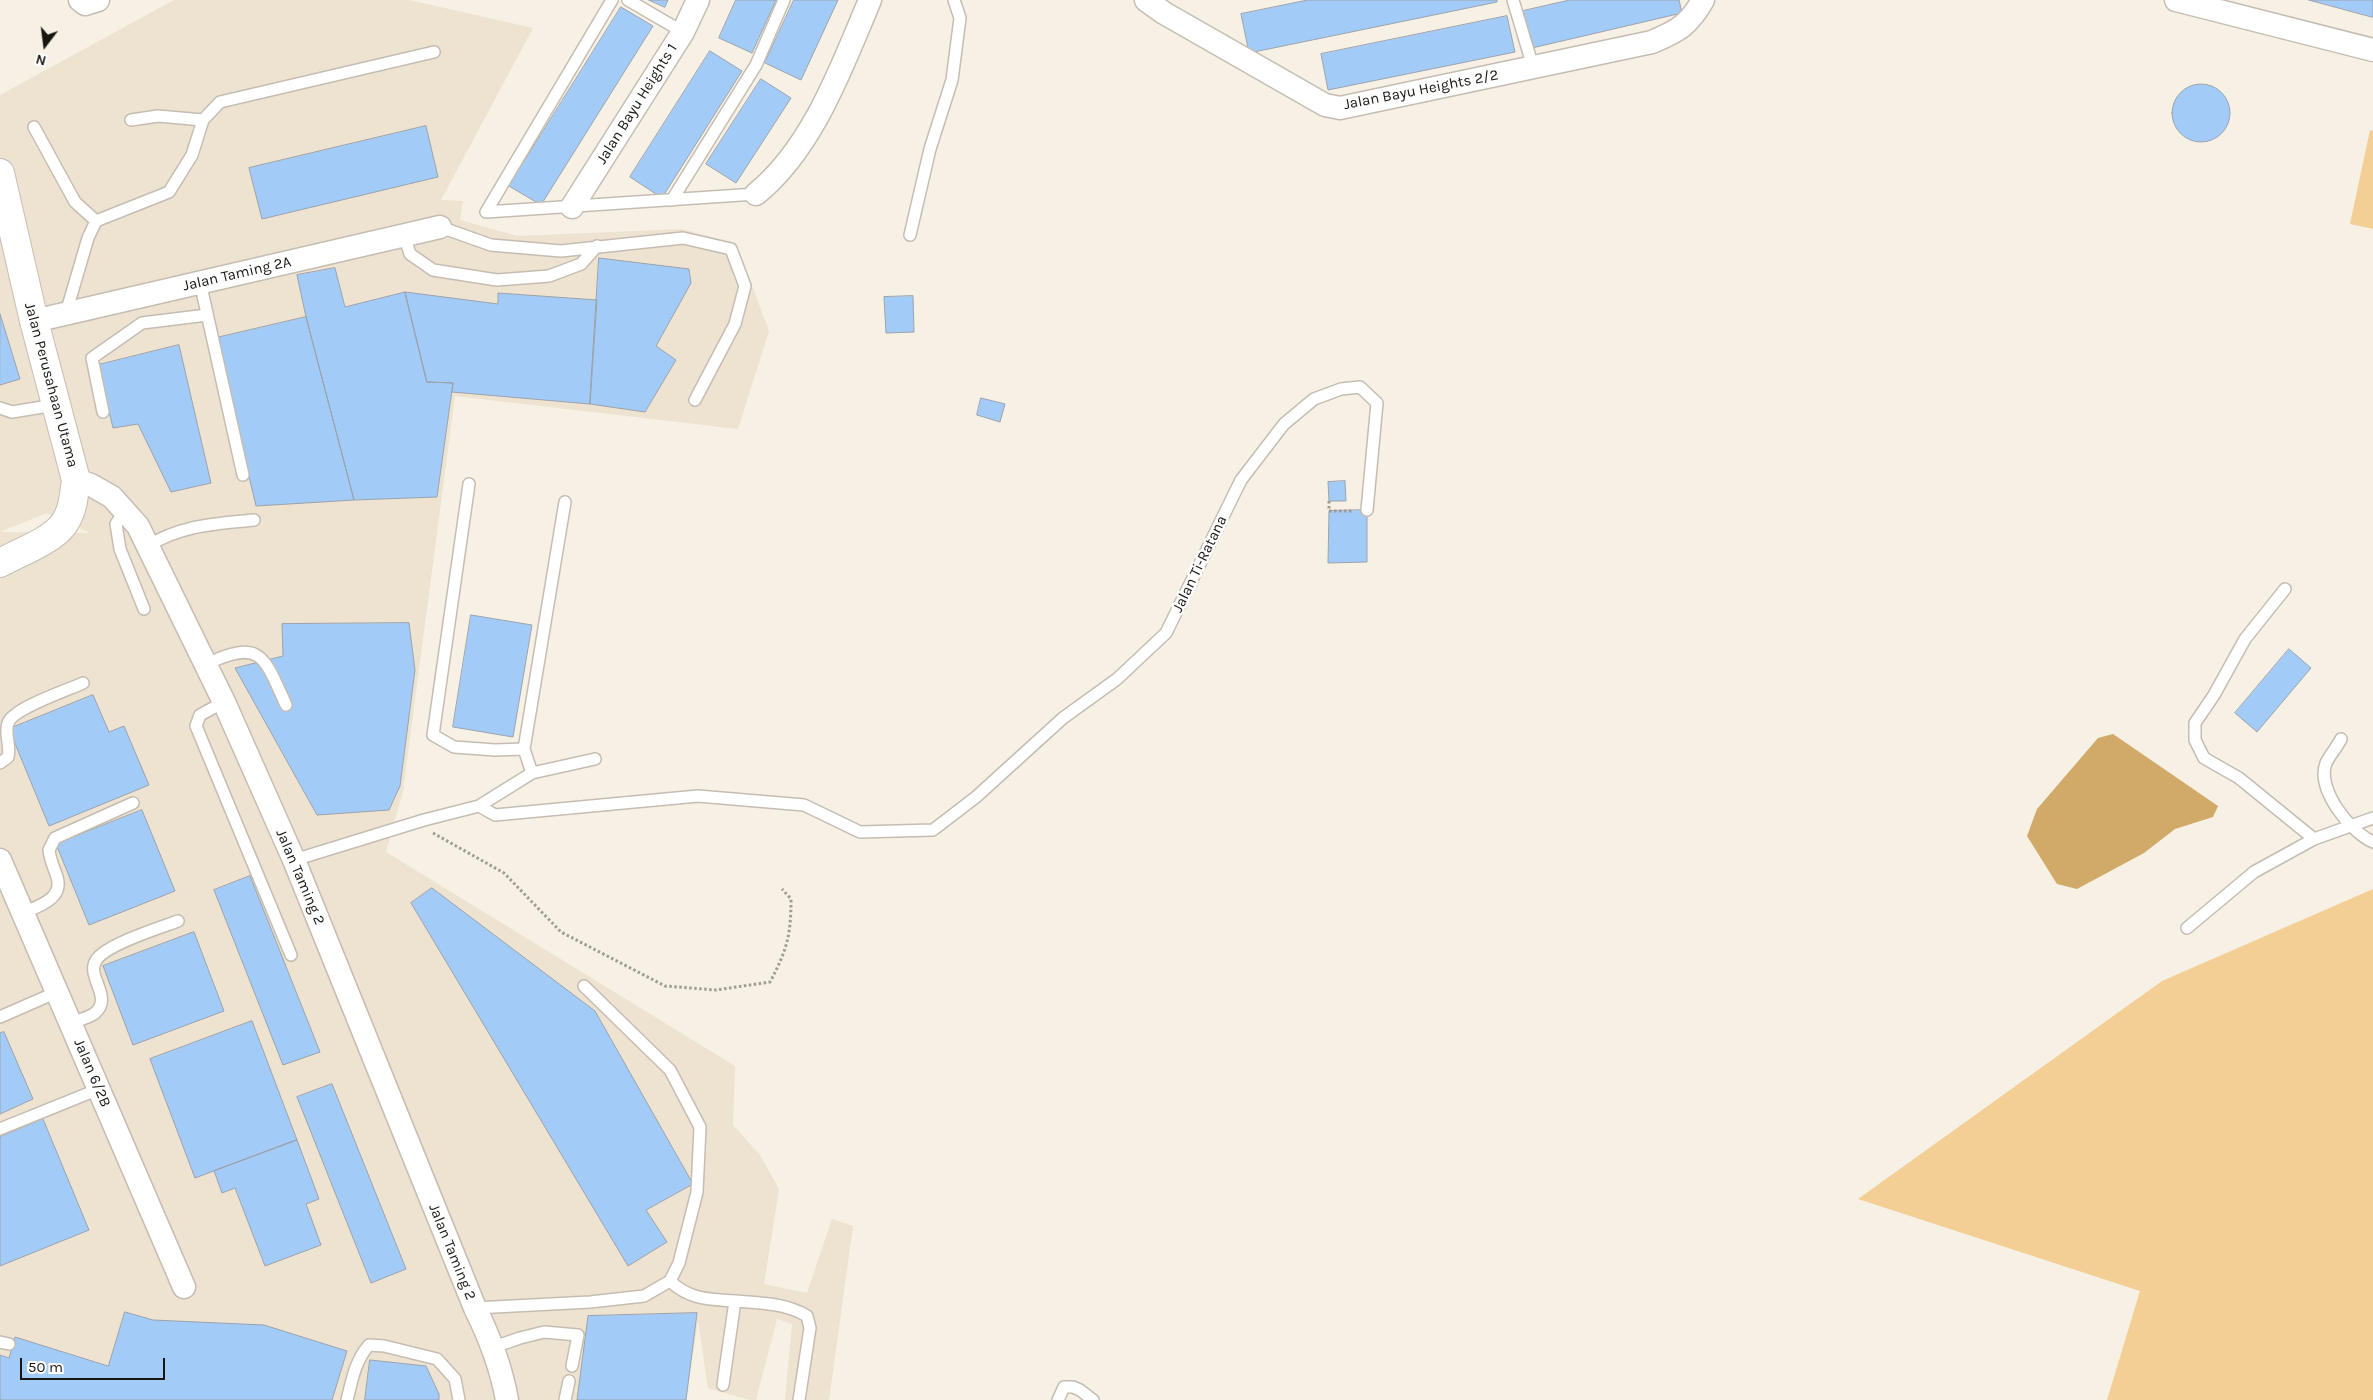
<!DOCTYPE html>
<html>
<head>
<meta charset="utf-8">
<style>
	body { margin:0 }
	#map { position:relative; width:2373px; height:1400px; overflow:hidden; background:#f7f0e4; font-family:Karla,sans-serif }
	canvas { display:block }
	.north { position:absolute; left:20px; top:20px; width:50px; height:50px; -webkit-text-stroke:4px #fefefe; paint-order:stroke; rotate:195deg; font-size:14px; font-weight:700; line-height:20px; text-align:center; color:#191612 }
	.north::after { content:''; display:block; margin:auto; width:18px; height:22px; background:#191612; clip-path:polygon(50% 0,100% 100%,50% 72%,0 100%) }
	.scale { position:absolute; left:20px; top:1358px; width:145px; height:22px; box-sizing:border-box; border:2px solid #191612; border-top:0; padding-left:6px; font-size:15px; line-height:18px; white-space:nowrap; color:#191612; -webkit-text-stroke:4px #fefefe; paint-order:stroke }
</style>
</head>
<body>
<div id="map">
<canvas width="2373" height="1400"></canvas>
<div class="north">N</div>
<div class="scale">50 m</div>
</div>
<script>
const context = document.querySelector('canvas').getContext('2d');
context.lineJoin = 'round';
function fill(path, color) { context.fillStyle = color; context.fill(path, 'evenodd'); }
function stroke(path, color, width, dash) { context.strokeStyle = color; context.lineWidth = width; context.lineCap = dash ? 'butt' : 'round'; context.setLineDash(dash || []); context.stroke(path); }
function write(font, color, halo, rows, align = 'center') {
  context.font = font + ' Karla,sans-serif'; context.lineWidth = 5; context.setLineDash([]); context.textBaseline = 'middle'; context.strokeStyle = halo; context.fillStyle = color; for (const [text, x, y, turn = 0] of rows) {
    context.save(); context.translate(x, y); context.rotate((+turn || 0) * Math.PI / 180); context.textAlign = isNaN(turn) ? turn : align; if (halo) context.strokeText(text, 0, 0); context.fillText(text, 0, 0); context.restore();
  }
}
const built = new Path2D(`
	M 174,0 L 409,0 L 533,28 L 441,200 L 463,201 L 460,220 L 517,236 L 681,229 L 736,243 L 769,331 L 738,429 L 455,396 L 403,791 L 386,852 L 735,1066 L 733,1125 L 760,1155 L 779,1189 L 764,1284 L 807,1293 L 832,1219 L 853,1226 L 829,1400 L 785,1400 L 792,1324 L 777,1319 L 756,1400 L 749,1400 L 708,1388 L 698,1321 L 686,1400 L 0,1400 L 0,95 ZM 47,513 L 90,533 L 2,532 L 2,531 Z`);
const green = new Path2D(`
	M 2370,130 L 2373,131 L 2373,229 L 2350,224 Z
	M 2373,889 L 2373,1400 L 2107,1400 L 2140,1291 L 1858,1199 L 2162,981 Z`);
const water = new Path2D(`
	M 2113,734 L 2218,806 L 2213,817 L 2175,829 L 2144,853 L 2077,889 L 2057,884 L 2027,836 L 2037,809 L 2098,738 Z`);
const building = new Path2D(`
	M 649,0 L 668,0 L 665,7 Z
	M 736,0 L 776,0 L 752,53 L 719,38 Z
	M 794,0 L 838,0 L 801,80 L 765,63 Z
	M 1308,0 L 1497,0 L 1497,2 L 1249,53 L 1241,14 Z
	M 1570,0 L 1679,0 L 1682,13 L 1532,48 L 1523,11 Z
	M 2309,0 L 2373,0 L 2373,17 Z
	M 621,7 L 653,26 L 541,205 L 509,186 Z
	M 1507,16 L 1515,52 L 1328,90 L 1321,54 Z
	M 710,51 L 742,71 L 662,198 L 630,177 Z
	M 761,79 L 791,98 L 736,183 L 706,164 Z
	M2172 113a29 29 0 1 1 58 0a29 29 0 1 1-58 0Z
	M 426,126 L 438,177 L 262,219 L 249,168 Z
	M 599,258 L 689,269 L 691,283 L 656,346 L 676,360 L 645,412 L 590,404 Z
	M 335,268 L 345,307 L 405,292 L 427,382 L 453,383 L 437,497 L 354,500 L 306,317 L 297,275 Z
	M 405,292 L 498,304 L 498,293 L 597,300 L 590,404 L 452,392 L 453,383 L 427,382 Z
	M 913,296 L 914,332 L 886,333 L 884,297 Z
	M 0,314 L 20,379 L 0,385 Z
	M 306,317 L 354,500 L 256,506 L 216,338 Z
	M 179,345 L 211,483 L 171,492 L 138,424 L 113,428 L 98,365 Z
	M 981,398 L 1005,404 L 1000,422 L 977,415 Z
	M 1345,481 L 1346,501 L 1329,501 L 1328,482 Z
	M 1367,510 L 1367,562 L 1328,563 L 1329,511 Z
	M 471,615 L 532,625 L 513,737 L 453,727 Z
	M 409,623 L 415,670 L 400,786 L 389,810 L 317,815 L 235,668 L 283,656 L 282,624 Z
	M 2289,649 L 2311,668 L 2257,732 L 2235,713 Z
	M 93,695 L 109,732 L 124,726 L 149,785 L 49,826 L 9,729 Z
	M 142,810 L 175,891 L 89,925 L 56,844 Z
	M 250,876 L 320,1052 L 283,1065 L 214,890 Z
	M 432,888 L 595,1011 L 693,1184 L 646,1210 L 667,1242 L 628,1266 L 411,903 Z
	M 194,932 L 224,1011 L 133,1045 L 103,966 Z
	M 252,1021 L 297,1140 L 195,1178 L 150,1059 Z
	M 4,1032 L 33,1099 L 0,1114 L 0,1033 Z
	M 332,1084 L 406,1269 L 371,1283 L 297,1097 Z
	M 43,1119 L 89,1230 L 0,1266 L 0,1137 Z
	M 297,1140 L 319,1199 L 306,1204 L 321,1245 L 265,1266 L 235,1188 L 222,1193 L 214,1171 Z
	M 125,1312 L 153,1320 L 264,1325 L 347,1351 L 332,1400 L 0,1400 L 0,1355 L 9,1358 L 15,1337 L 108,1366 Z
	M 697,1313 L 686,1400 L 577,1400 L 588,1316 Z
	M 370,1360 L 426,1366 L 439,1394 L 439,1400 L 365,1400 Z`);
const path = new Path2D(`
	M 1329,501 L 1329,511 L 1354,511
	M 433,833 L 504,873 L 561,932 L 665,986 L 716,990 L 770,982 C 787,950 791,935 791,899 L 782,889`);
const lane = new Path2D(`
	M 612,0 L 486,212 L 756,194
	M 628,0 L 683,32
	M 1513,0 L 1533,67
	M 131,120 L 158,116 L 203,120
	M 34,127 L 75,202 L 96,221
	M 672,200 L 756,65 L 784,0
	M 440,227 L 491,245 L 561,251 L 683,238 L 731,249 L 745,286 L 735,324 L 695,400
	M 404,235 L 410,254 L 433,270 L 497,280 L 549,276 L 581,264 L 597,246
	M 910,235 L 930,149 L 952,80 L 960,18 L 954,0
	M 200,282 L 243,475
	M 66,313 L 88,238 L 96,221 L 169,192 L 192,155 L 203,120 L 220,102 L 434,52
	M 0,408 L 12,412 L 55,405
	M 103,412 L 92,358 L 142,323 L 207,315
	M 469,484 L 433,735 L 454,747 L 495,750 L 524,749
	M 125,511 L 116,524 L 120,549 L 144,609
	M 148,546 C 181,525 216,524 254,520
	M 2285,589 L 2245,639 L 2214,695 L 2195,723 L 2195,740 L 2204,758 L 2239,778 L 2314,839
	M 206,664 C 262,638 264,657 286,705
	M 224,702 L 200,715 L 196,726 L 291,955
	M 2341,739 C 2337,747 2330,755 2326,763 C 2316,789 2350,832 2373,842
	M 0,763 L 8,757 C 11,745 4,734 8,723 C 13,708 68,690 83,683
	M 532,773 L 524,749 L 565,502
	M 479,806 L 495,815 L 698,796 L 804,805 L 860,832 L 933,830 L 976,797 L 1063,718 L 1117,679 L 1166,633 L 1241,480 L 1284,424 L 1314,399 L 1341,389 L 1360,387 L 1377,403 L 1367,510
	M 294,860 L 424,820 L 479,806 L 532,773 L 595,759
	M 23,913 C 38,906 64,899 57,877 C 54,868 50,860 49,850 L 55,838 L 133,803
	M 2187,928 L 2254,872 L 2314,839 L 2373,818
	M 0,1017 L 57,992
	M 70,1023 C 78,1020 89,1018 95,1013 C 114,997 84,975 97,959 C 108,944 159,928 178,921
	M 0,1129 L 99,1089
	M 670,1281 C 690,1300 709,1299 735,1301 L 723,1385
	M 735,1301 C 760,1303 785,1303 807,1316 L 810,1328 L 799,1400
	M 475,1308 L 590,1302 L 644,1296 L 670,1281 L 679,1263 L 697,1192 L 700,1127 L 670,1070 L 584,986
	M 0,1342 L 9,1344
	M 494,1347 L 520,1338 L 544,1332 L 578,1335 L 572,1366
	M 347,1400 C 352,1380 355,1361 369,1345 L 384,1346 L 437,1359 L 455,1379 L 459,1400
	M 565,1400 L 569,1381
	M 1058,1400 L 1064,1387 L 1073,1387 L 1080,1390 L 1093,1400`);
const street = new Path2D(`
	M 80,0 L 85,4 L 98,0
	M 1146,0 L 1164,13 L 1325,105 L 1340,108 L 1652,42 C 1678,31 1689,25 1703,0
	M 2176,0 L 2373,50
	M 756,194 C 813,148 842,66 870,0
	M 572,207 L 683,32 L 698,0
	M 34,321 L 440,227
	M 76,480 L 91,485 L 112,497 L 138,526 L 224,702 L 294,860 L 475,1308 C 490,1338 501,1366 507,1400
	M 0,860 L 184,1287`);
const secondary = new Path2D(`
	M 0,173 L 34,321 L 76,480 C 74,495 73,512 63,525 C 51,541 18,553 0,563`);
const streetNames = [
	["Jalan Bayu Heights 2/2",1421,90,-11],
	["Jalan Bayu Heights 1",637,104,-58],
	["Jalan Taming 2A",237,274,-13],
	["Jalan Perusahaan Utama",51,385,75],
	["Jalan Ti-Ratana",1200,564,-64],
	["Jalan Taming 2",300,877,67],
	["Jalan 6/2B",92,1073,67],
	["Jalan Taming 2",452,1252,68]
];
fill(built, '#eee2d0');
fill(green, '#f3cf96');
fill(water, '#d1a968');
fill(building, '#a3cbf8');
stroke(building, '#9ba3ad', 1);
stroke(lane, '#c5bdb2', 14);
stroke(street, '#c5bdb2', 25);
stroke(secondary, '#c5bdb2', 30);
stroke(path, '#a19c93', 3, [2.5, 2.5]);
stroke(lane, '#fff', 11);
stroke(street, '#fff', 22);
stroke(secondary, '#fff', 28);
write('15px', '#191612', '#fefefe', streetNames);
</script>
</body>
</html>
